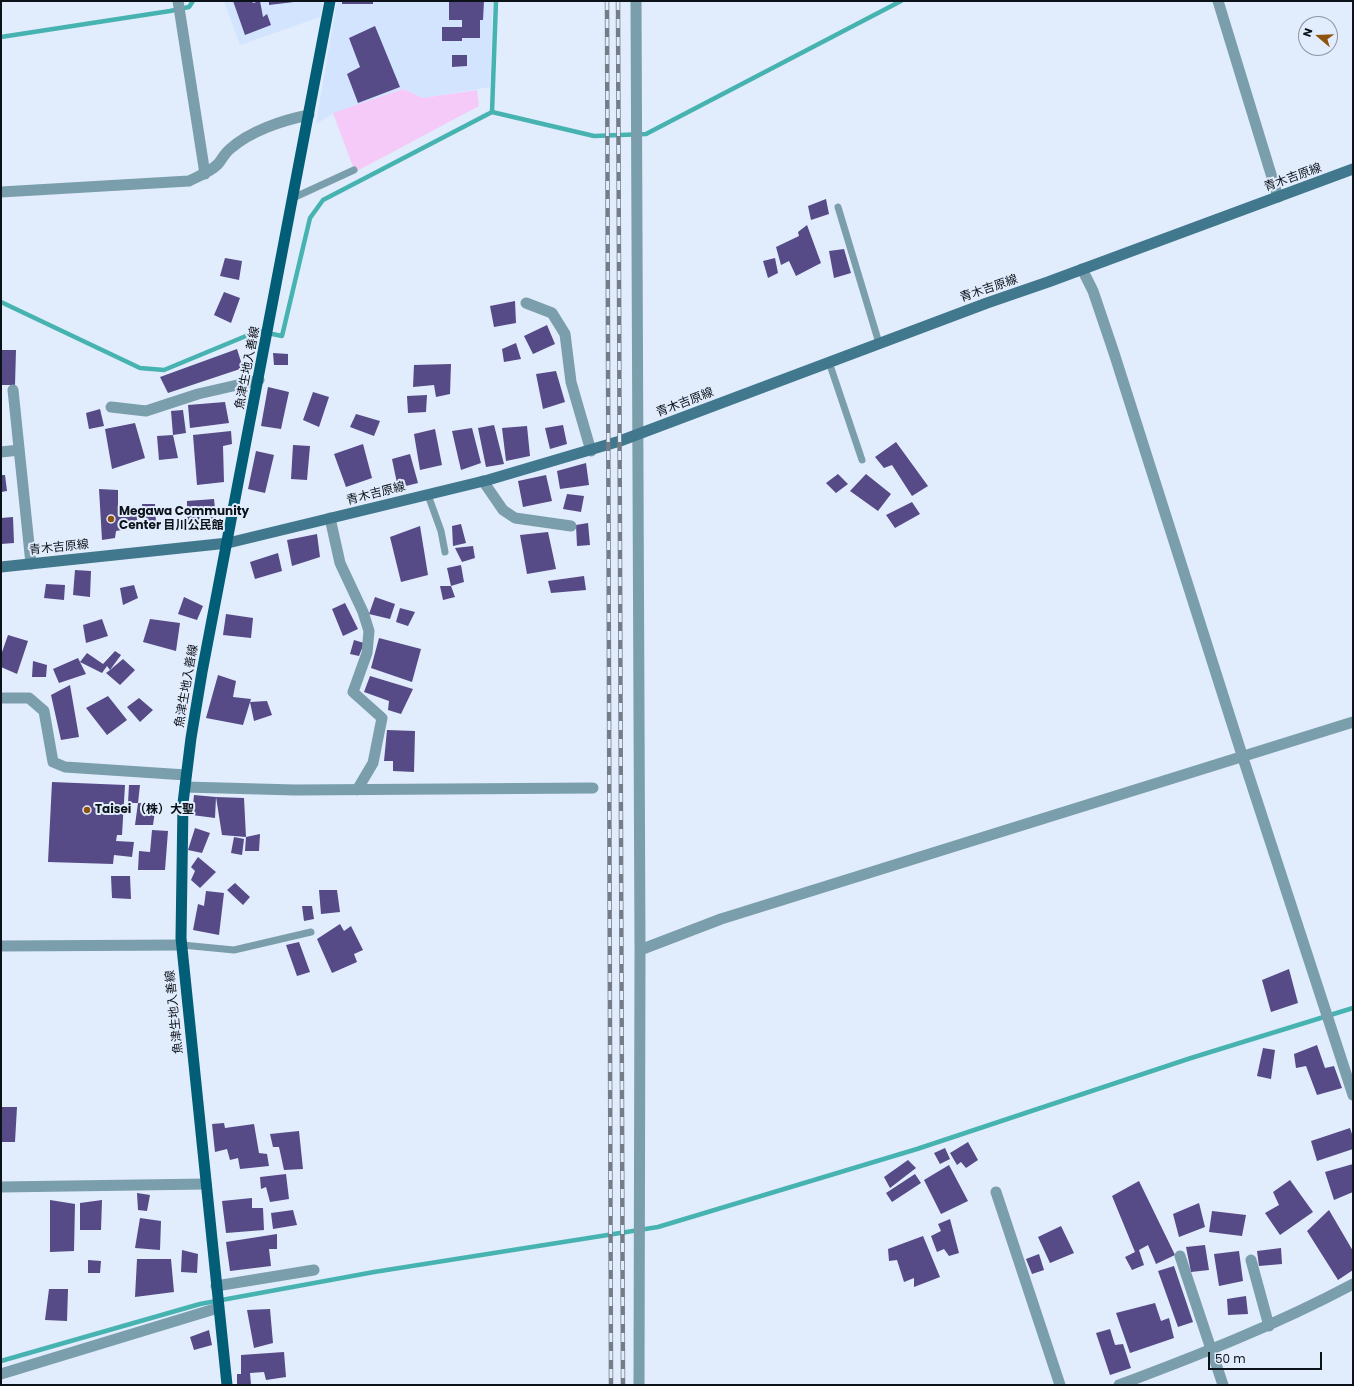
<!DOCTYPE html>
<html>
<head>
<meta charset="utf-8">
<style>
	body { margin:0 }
	#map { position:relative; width:1354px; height:1386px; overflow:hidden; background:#e1ecfc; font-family:Poppins,sans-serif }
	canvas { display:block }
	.frame { position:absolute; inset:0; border:2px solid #0c121a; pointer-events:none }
	.north { position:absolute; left:1298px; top:16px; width:40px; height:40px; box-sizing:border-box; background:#e1ecfc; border:1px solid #8c95a2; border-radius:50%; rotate:289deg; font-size:11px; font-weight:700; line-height:16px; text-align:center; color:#0c121a }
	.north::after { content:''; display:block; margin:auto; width:14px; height:18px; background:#8e540f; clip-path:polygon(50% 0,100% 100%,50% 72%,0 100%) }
	.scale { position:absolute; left:1208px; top:1352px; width:114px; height:18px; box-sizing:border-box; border:2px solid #0c121a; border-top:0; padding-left:5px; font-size:12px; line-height:14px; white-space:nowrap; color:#0c121a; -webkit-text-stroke:3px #e1ecfc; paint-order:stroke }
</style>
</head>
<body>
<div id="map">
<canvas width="1354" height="1386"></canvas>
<div class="frame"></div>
<div class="north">N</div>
<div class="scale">50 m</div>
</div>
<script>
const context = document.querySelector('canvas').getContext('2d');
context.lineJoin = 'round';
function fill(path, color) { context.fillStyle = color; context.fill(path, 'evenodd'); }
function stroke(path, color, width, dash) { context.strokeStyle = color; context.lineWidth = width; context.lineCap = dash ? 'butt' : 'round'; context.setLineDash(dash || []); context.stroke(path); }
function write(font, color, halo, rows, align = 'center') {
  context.font = font + ' Poppins,"Noto Sans JP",sans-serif'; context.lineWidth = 4; context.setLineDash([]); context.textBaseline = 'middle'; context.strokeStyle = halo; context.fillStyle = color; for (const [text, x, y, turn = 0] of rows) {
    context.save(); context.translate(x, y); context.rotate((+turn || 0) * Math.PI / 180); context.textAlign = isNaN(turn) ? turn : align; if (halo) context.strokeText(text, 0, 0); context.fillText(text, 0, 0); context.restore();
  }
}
const built = new Path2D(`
	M 224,1 L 323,1 L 320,17 L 240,45 Z
	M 337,1 L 493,1 L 490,87 L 423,98 L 403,89 L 334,113 L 316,124 Z`);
const green = new Path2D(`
	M 403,89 L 423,98 L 477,90 L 479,106 L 355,172 L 333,113 Z`);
const stream = new Path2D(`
	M 1,37 L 170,11 L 189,7 L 193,1
	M 492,112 L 496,1
	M 1,302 L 140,368 L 164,370 L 258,331 L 282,336 L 310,218 L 323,200 L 492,112 L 594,136 L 646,134 L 901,1
	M 1,1361 L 200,1304 L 374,1272 L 658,1227 L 917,1149 L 1191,1058 L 1353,1008`);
const building = new Path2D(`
	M 233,1 L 252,1 L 253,3 L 260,1 L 263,17 L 267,14 L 271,25 L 245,35 Z
	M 269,1 L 294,1 L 294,2 L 269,5 Z
	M 342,1 L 373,1 L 373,4 L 342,4 Z
	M 449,1 L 484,1 L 483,20 L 480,20 L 480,38 L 462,38 L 462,41 L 442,41 L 442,27 L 462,27 L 462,20 L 449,20 Z
	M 375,26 L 400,87 L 358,103 L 347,74 L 360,67 L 349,38 Z
	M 452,55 L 467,55 L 467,66 L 452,67 Z
	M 826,199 L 829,214 L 811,220 L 808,206 Z
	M 807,225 L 821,263 L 796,276 L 789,261 L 781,265 L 776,247 L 799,236 L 798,232 Z
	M 844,249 L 851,273 L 834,278 L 829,251 Z
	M 225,258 L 242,261 L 239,280 L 220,276 Z
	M 775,258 L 778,273 L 768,278 L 763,261 Z
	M 224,292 L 240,298 L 231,323 L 214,315 Z
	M 515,301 L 516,323 L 494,327 L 490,306 Z
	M 547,325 L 555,344 L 533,354 L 524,336 Z
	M 516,343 L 521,359 L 504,362 L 502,349 Z
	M 237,349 L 243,368 L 168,393 L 160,377 Z
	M 1,350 L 16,350 L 15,385 L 1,385 Z
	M 273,353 L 288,354 L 288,365 L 274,365 Z
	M 451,364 L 450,394 L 436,397 L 434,385 L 413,387 L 414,365 Z
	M 556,371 L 565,402 L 543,409 L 536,374 Z
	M 268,387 L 289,392 L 281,429 L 261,426 Z
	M 313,392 L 329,397 L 319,427 L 303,420 Z
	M 427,395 L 426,412 L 408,413 L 407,396 Z
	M 225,402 L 229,423 L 190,428 L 188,405 Z
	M 100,409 L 104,426 L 89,429 L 86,413 Z
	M 183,410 L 186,433 L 173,435 L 171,411 Z
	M 356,414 L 380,421 L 374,436 L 350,427 Z
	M 135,423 L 145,458 L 112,469 L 105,429 Z
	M 494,425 L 504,464 L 486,467 L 478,428 Z
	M 563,425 L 567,444 L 550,449 L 545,428 Z
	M 527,426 L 530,456 L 506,461 L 502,428 Z
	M 472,428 L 481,463 L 461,470 L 452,431 Z
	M 435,429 L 442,465 L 420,470 L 414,434 Z
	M 231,431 L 232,444 L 223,446 L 224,482 L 197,485 L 193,435 Z
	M 173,435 L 178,458 L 159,460 L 157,436 Z
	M 896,442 L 928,486 L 912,496 L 892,465 L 884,468 L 875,457 Z
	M 363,444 L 372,478 L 346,487 L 334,454 Z
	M 293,445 L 310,446 L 307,480 L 291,479 Z
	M 256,451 L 274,455 L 265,493 L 248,489 Z
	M 410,454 L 418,483 L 398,488 L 392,459 Z
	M 586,463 L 589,485 L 560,489 L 557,471 Z
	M 838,474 L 848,484 L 836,493 L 826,483 Z
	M 866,474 L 891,494 L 878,511 L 850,491 Z
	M 1,475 L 5,475 L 7,491 L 1,492 Z
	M 546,475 L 552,501 L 523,507 L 518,481 Z
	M 99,489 L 118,490 L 118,511 L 136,510 L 138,527 L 116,531 L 115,538 L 102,540 Z
	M 567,494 L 584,496 L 581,512 L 563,509 Z
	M 214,499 L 217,526 L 187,529 L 187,501 Z
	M 912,502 L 920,514 L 895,528 L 886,515 Z
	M 142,504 L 155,504 L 156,523 L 144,525 Z
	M 13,517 L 14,543 L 1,544 L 1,518 Z
	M 588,523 L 590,545 L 577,546 L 576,525 Z
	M 461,524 L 466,543 L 453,546 L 452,526 Z
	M 420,526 L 428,575 L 401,582 L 390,537 Z
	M 548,532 L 556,569 L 527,574 L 520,535 Z
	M 317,534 L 320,557 L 292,566 L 287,540 Z
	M 473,546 L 475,558 L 462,562 L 455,548 Z
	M 278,553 L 282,571 L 255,579 L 250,562 Z
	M 461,565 L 464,582 L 451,586 L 447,568 Z
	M 75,570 L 91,571 L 90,597 L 73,595 Z
	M 584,576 L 586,590 L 551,593 L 548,581 Z
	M 46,584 L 65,585 L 64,600 L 44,598 Z
	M 134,585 L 138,598 L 123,605 L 120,588 Z
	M 440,586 L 451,586 L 455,597 L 443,600 Z
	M 184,597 L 203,606 L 197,620 L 178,614 Z
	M 375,597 L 395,604 L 390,619 L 369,614 Z
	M 345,603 L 358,629 L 343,636 L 332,609 Z
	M 400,608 L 415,612 L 408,626 L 396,622 Z
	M 226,614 L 253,618 L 251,638 L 223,635 Z
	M 102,619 L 108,636 L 86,643 L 83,625 Z
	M 150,619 L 180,623 L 176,651 L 143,642 Z
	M 8,635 L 28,641 L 17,674 L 1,667 L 1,655 Z
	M 379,638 L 421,649 L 412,682 L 371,668 Z
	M 354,640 L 364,643 L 359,656 L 350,654 Z
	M 115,651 L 121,655 L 110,670 L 123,659 L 135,670 L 120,685 L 106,673 L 110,670 L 107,666 L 102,673 L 80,662 L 86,674 L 59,683 L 53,669 L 78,658 L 80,662 L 87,653 L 103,664 Z
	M 33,661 L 47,665 L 46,677 L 32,677 Z
	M 218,675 L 236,681 L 233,697 L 251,699 L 243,725 L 206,718 Z
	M 370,676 L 413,689 L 401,714 L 388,710 L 389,701 L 364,692 Z
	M 70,685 L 79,737 L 61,740 L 51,695 Z
	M 108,696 L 127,720 L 107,735 L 86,708 Z
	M 139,698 L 153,710 L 140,722 L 127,707 Z
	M 267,701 L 272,715 L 254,721 L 250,702 Z
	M 387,730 L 415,731 L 414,772 L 393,771 L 393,761 L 384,761 Z
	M 52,782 L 125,785 L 122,835 L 117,835 L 116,841 L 134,842 L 132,857 L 114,855 L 113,864 L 48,862 Z
	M 129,785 L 140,785 L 138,803 L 128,803 Z
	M 194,795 L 216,797 L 215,818 L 192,815 Z
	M 216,797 L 244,798 L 246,837 L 260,834 L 259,851 L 245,851 L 246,837 L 222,835 Z
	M 138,803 L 156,804 L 153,825 L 135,825 Z
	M 195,828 L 210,833 L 202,853 L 188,850 Z
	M 152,830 L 168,831 L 165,870 L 138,870 L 139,851 L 150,852 Z
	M 234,837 L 244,839 L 242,855 L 231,853 Z
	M 198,857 L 216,872 L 200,888 L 191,880 L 195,871 L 191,867 Z
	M 111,876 L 130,876 L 131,899 L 112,898 Z
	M 235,883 L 250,897 L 243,905 L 227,890 Z
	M 319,890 L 337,890 L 340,912 L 321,914 Z
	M 206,891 L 224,893 L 219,935 L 193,930 L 198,904 L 204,906 Z
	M 302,906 L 312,906 L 314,919 L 304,921 Z
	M 340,924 L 344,931 L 351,926 L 363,950 L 354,954 L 357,962 L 332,973 L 317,939 Z
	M 299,942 L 310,972 L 297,976 L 286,945 Z
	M 1289,969 L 1298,1003 L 1271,1012 L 1262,980 Z
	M 1317,1045 L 1325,1068 L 1334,1066 L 1342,1088 L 1317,1095 L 1306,1066 L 1296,1068 L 1294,1054 Z
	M 1263,1048 L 1275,1050 L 1271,1079 L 1257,1076 Z
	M 1,1107 L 17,1107 L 15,1142 L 1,1142 Z
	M 224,1123 L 225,1128 L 254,1124 L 259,1153 L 267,1154 L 269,1166 L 240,1169 L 238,1158 L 230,1160 L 227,1149 L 215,1152 L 212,1124 Z
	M 1350,1128 L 1353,1137 L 1353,1149 L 1317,1161 L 1311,1141 Z
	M 299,1131 L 303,1169 L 284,1170 L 279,1147 L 273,1147 L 270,1134 Z
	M 968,1142 L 978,1160 L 966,1168 L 961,1162 L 957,1165 L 950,1153 Z
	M 945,1148 L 950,1159 L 940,1164 L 934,1153 Z
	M 908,1160 L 916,1168 L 890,1188 L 884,1177 Z
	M 1353,1164 L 1353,1192 L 1334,1200 L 1325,1172 Z
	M 949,1165 L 968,1201 L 941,1214 L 924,1180 Z
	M 286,1174 L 289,1199 L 270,1202 L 266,1187 L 261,1189 L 260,1177 Z
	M 915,1174 L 921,1183 L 892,1202 L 886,1193 Z
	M 1290,1180 L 1313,1212 L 1280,1235 L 1265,1213 L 1279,1205 L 1273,1192 Z
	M 1139,1181 L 1175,1255 L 1156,1264 L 1148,1245 L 1139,1250 L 1144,1265 L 1132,1270 L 1125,1257 L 1135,1252 L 1112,1196 Z
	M 137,1193 L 150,1195 L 147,1211 L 138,1210 Z
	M 252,1198 L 252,1208 L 263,1208 L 264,1230 L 226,1233 L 222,1201 Z
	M 50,1200 L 75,1204 L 74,1251 L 50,1252 Z
	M 102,1200 L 101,1230 L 80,1230 L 80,1203 Z
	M 1199,1203 L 1205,1227 L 1179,1237 L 1173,1214 Z
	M 293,1210 L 297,1225 L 273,1229 L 271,1213 Z
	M 1329,1210 L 1353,1251 L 1353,1270 L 1338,1280 L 1307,1231 Z
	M 1212,1211 L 1246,1215 L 1242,1236 L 1209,1232 Z
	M 140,1218 L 161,1221 L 160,1250 L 135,1248 Z
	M 950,1219 L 959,1253 L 949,1256 L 944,1249 L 937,1252 L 931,1236 L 941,1231 L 938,1224 Z
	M 1061,1226 L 1074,1253 L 1050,1263 L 1038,1237 Z
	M 277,1234 L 277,1249 L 269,1249 L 271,1266 L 230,1271 L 226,1242 Z
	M 923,1236 L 940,1277 L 914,1287 L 914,1278 L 904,1282 L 897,1260 L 889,1261 L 888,1249 Z
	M 1205,1245 L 1209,1270 L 1191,1272 L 1186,1247 Z
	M 1281,1248 L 1282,1264 L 1259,1266 L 1257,1251 Z
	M 182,1250 L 198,1254 L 197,1273 L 181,1272 Z
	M 1239,1251 L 1243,1281 L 1219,1286 L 1214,1254 Z
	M 1039,1254 L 1044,1270 L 1032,1274 L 1026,1259 Z
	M 137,1259 L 171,1259 L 174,1292 L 135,1297 Z
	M 88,1260 L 101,1261 L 100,1273 L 88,1273 Z
	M 1174,1266 L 1193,1322 L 1178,1327 L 1158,1271 Z
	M 49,1289 L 68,1289 L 67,1321 L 45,1320 Z
	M 1246,1296 L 1248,1314 L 1228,1315 L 1227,1299 Z
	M 1155,1303 L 1161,1321 L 1169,1318 L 1174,1338 L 1130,1353 L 1116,1313 Z
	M 270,1309 L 273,1343 L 254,1348 L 247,1310 Z
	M 1110,1329 L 1115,1345 L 1123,1344 L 1131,1368 L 1110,1375 L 1096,1333 Z
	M 209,1330 L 212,1345 L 194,1350 L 190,1337 Z
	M 284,1352 L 286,1377 L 266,1380 L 264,1372 L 250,1373 L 251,1385 L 237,1385 L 237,1374 L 241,1374 L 241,1355 Z`);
const service = new Path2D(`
	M 293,198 L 354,170
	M 838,207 L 879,343
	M 829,362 L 862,460
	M 428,495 L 441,531 L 445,552
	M 182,945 L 234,950 L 311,932`);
const minor = new Path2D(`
	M 178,1 L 205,174
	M 636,1 L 640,950 L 639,1385
	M 1218,1 L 1278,197
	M 1,192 L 189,181 C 199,176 210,172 218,164 C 222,159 225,153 230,149 C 250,131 283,120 309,115
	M 1082,269 L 1093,291 L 1114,353 L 1243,758 L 1353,1095
	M 526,303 L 552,313 L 565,334 L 571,382 L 591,451
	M 13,390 L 31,564
	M 111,407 L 146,411 L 198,394 L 259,380
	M 1,452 L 19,450
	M 483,481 L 503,510 L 515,518 L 571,526
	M 330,518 L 340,563 L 363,612 L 369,631 L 367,653 L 353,692 L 382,718 L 373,763 L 357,790
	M 1,698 L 29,698 L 44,711 L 53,762 L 65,767 L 186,775
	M 185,787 L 295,790 L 593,788
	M 1,946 L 182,945
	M 640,950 L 721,919 L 1353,722
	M 1,1187 L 206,1184
	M 996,1192 L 1060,1385
	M 1180,1256 L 1223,1385
	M 1251,1260 L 1269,1326
	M 216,1286 L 314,1270
	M 1,1374 L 218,1308
	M 1119,1385 C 1199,1355 1278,1324 1353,1284`);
const secondary = new Path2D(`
	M 1,567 L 228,543 L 488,480 L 620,441 L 987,303 L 1048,282 L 1353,169`);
const primary = new Path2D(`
	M 227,1385 L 181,938 L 183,803 L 191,738 L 202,672 L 330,1`);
const rail = new Path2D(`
	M 607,1 L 611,1385
	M 618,1 L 623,1385`);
const markers = [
	[111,519,4,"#8e540f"],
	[87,810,4,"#8e540f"]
];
const streetNames = [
	["青木吉原線",1293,178,-20],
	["青木吉原線",989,289,-19],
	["魚津生地入善線",248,368,-79],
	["青木吉原線",685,403,-21],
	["青木吉原線",376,494,-14],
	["青木吉原線",59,548,-6],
	["魚津生地入善線",187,686,-80],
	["魚津生地入善線",175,1012,-96]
];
const poiNames = [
	["Megawa Community",119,512],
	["Center 目川公民館",119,526],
	["Taisei （株）大聖",95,810]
];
fill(built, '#d3e4ff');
fill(green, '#f5c9f8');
stroke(stream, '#46b3b0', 4.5);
fill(building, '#564a87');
stroke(service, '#7a9eac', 7);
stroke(minor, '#7a9eac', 11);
stroke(secondary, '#41788d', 11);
stroke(primary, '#025d77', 11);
stroke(rail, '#747c88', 4.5);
stroke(rail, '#e1ecfc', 3, [9]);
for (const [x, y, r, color] of markers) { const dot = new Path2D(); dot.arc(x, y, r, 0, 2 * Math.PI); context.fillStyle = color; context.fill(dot); stroke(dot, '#e1ecfc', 1.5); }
write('12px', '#0c121a', '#e1ecfc', streetNames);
write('bold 12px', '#0c121a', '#e1ecfc', poiNames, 'left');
</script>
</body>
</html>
